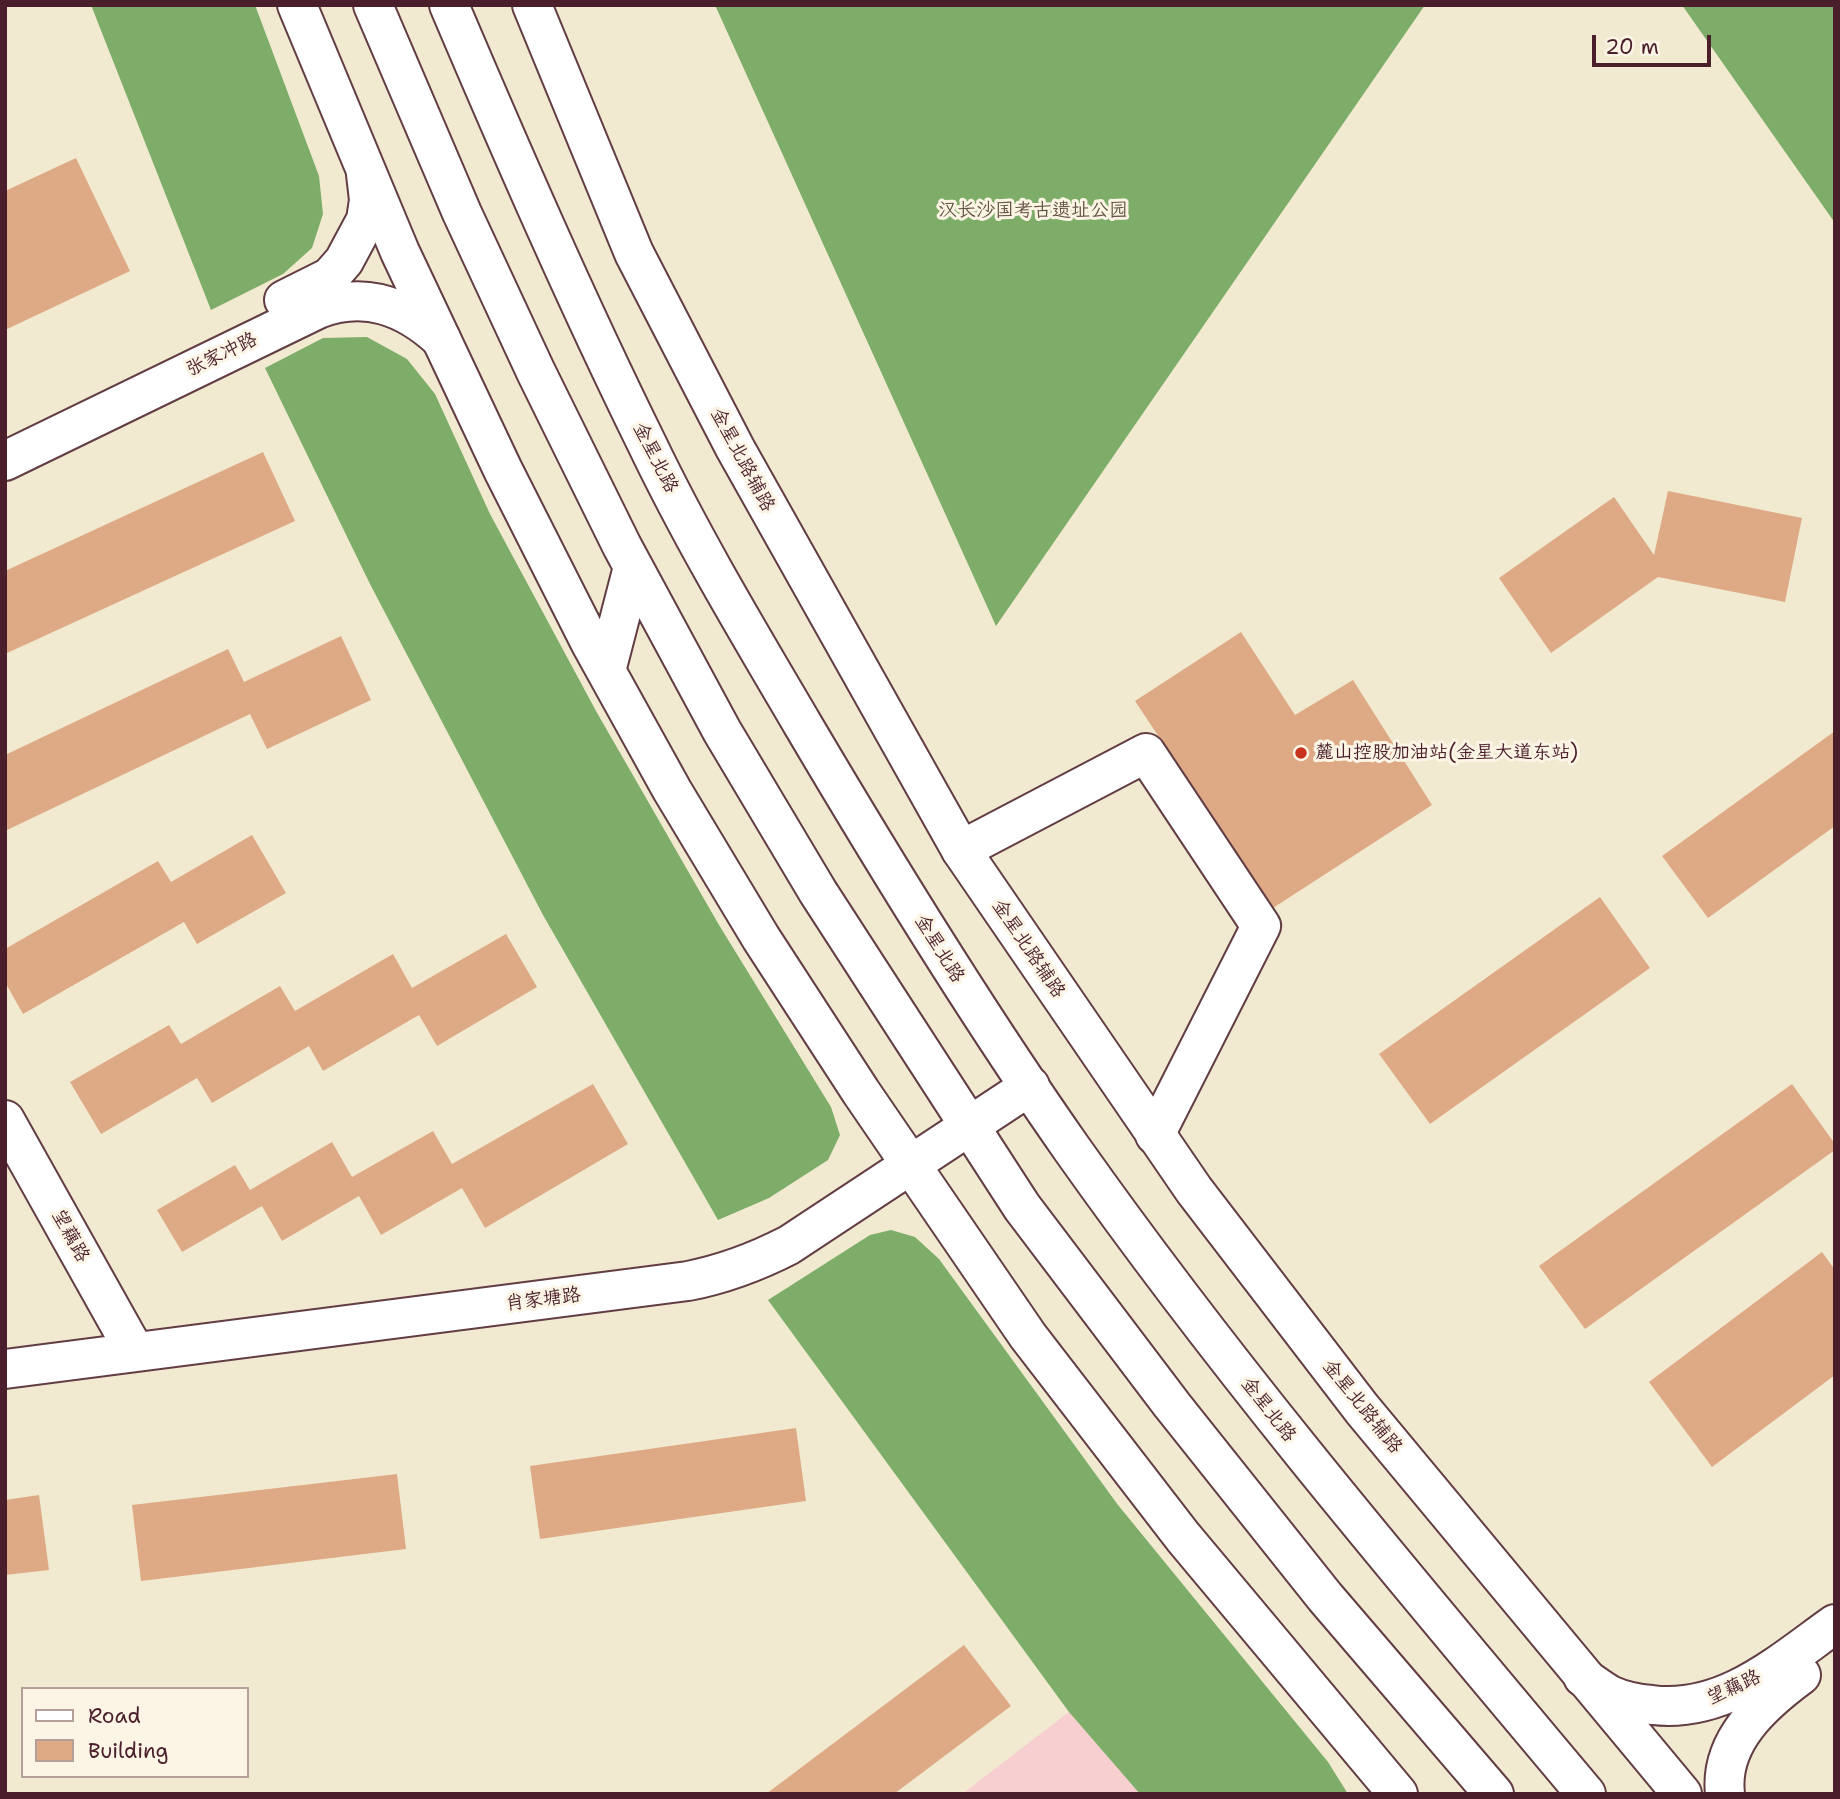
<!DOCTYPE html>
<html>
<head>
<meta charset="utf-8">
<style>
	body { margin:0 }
	#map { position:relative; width:1840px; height:1799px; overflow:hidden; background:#f1ead0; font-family:"Shantell Sans",sans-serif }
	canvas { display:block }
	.frame { position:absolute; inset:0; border:7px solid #4a1f2b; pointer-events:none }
	.legend { position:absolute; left:21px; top:1687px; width:228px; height:91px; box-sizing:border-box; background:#fcf5e5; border:2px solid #b59f9b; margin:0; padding:9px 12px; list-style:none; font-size:21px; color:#4a1f2b }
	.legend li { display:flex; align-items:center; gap:14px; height:35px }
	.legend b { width:35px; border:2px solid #b59f9b }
	.scale { position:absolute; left:1592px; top:35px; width:119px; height:32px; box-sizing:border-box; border:4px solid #4a1f2b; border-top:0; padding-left:9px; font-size:21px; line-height:24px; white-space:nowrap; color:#4a1f2b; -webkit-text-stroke:5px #fcf5e5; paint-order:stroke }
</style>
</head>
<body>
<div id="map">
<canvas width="1840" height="1799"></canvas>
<div class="frame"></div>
<ul class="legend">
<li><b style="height:9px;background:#fff"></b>Road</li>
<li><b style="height:19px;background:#deaa86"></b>Building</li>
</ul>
<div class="scale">20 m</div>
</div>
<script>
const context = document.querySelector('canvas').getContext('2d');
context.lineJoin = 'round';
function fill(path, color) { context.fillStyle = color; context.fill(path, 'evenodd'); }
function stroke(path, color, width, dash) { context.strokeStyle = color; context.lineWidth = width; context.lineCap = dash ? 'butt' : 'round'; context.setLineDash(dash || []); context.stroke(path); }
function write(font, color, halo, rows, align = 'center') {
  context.font = font + ' "Shantell Sans","LXGW WenKai TC",sans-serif'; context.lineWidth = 6; context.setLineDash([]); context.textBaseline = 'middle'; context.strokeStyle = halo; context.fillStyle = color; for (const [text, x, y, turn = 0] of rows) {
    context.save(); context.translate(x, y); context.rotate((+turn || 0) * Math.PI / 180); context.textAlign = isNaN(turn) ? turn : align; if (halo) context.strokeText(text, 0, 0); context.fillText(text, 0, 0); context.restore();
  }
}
const built = new Path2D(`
	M 1069,1712 L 1140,1794 L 962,1794 Z`);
const forest = new Path2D(`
	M 91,5 L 255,5 L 319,176 L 323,214 L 312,248 L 283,274 L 211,310 Z
	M 715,5 L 1425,5 L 996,626 Z
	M 1682,5 L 1835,5 L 1835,223 Z
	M 367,337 L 407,359 L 435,394 L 490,514 L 596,711 L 719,925 L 831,1107 L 840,1135 L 828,1160 L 769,1198 L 718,1220 L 543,915 L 370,584 L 265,368 L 323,338 Z
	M 891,1230 L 915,1237 L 939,1259 L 1118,1505 L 1328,1762 L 1348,1794 L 1140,1794 L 1069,1712 L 768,1300 L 870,1235 Z`);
const building = new Path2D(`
	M 76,158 L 130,271 L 5,330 L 5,191 Z
	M 263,452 L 295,521 L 5,654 L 5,571 Z
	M 1668,491 L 1802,518 L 1785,602 L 1658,577 L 1551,653 L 1499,578 L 1614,497 L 1654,555 Z
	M 1241,632 L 1295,715 L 1353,680 L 1432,805 L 1273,908 L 1135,701 Z
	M 341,636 L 371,700 L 267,749 L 250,714 L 5,831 L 5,755 L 228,649 L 244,682 Z
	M 1835,731 L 1835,826 L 1708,918 L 1662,856 Z
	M 252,835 L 286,893 L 197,944 L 184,922 L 23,1014 L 5,982 L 5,949 L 158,861 L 171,882 Z
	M 1600,897 L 1650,968 L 1430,1124 L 1379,1054 Z
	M 506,934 L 537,987 L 437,1046 L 419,1015 L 323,1071 L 309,1046 L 212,1103 L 197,1078 L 101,1134 L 70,1082 L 169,1025 L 181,1044 L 280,986 L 295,1011 L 393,954 L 412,988 Z
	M 593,1084 L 628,1144 L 485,1228 L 462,1188 L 381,1235 L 359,1196 L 282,1241 L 262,1206 L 182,1252 L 157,1210 L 235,1165 L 250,1190 L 332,1142 L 352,1177 L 433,1131 L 452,1164 Z
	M 1792,1084 L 1835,1144 L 1835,1150 L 1585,1329 L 1539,1266 Z
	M 1822,1252 L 1835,1270 L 1835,1375 L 1712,1467 L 1649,1382 Z
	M 796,1428 L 806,1501 L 540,1539 L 530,1466 Z
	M 397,1474 L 406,1549 L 141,1581 L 132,1505 Z
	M 39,1495 L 49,1570 L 5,1575 L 5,1500 Z
	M 964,1645 L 1011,1706 L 894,1794 L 766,1794 Z`);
const minor = new Path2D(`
	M 284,300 L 330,277 L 344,261 L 366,220 L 369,200 L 366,174
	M 5,461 L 318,309 C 365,291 405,306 441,339
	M 961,850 L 1146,753 L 1261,926 L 1155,1135
	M 5,1120 L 135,1352
	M 5,1369 L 688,1281 C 724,1274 756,1262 789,1245 L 1030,1086
	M 1583,1677 C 1592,1683 1601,1690 1610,1695 C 1623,1701 1639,1704 1652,1705 C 1724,1714 1780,1663 1835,1624
	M 1725,1794 C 1719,1741 1763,1703 1801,1675`);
const major = new Path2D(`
	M 297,5 L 400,252 L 503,470 L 590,642 L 672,790 L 761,938 L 861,1092 L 1028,1336 L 1183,1537 L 1398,1794
	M 373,5 L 462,213 L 536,372 L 622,546 L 722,731 L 818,892 L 1022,1207 L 1172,1405 L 1325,1597 L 1494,1794
	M 449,5 C 512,153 576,300 647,444 C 693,540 749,633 803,725 C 888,869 976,1012 1072,1149 C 1231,1374 1409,1583 1586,1794
	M 532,5 L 634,253 L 735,448 L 961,850 L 1194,1190 L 1362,1409 L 1682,1794
	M 606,671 L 633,567`);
const markers = [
	[1301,753,7,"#c8321e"]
];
const parkNames = [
	["汉长沙国考古遗址公园",1033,211]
];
const streetNames = [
	["张家冲路",222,355,-26],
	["金星北路",655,458,63],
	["金星北路辅路",742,460,62],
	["金星北路",939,949,58],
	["金星北路辅路",1028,949,56],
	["望藕路",70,1236,61],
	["肖家塘路",543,1300,-7],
	["金星北路辅路",1362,1407,51],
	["金星北路",1268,1410,52],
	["望藕路",1734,1688,-25]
];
const poiNames = [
	["麓山控股加油站(金星大道东站)",1315,753]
];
fill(built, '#f7cfd0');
fill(forest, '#7dad68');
fill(building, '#deaa86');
stroke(minor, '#633d44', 42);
stroke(major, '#633d44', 42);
stroke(minor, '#fff', 38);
stroke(major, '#fff', 38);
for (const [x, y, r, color] of markers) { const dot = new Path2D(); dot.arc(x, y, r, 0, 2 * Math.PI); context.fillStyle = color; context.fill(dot); stroke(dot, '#fcf5e5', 2.5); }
write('19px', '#635242', '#fcf5e5', parkNames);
write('19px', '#4a1f2b', '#fcf5e5', streetNames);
write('19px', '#4a1f2b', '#fcf5e5', poiNames, 'left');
</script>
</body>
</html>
